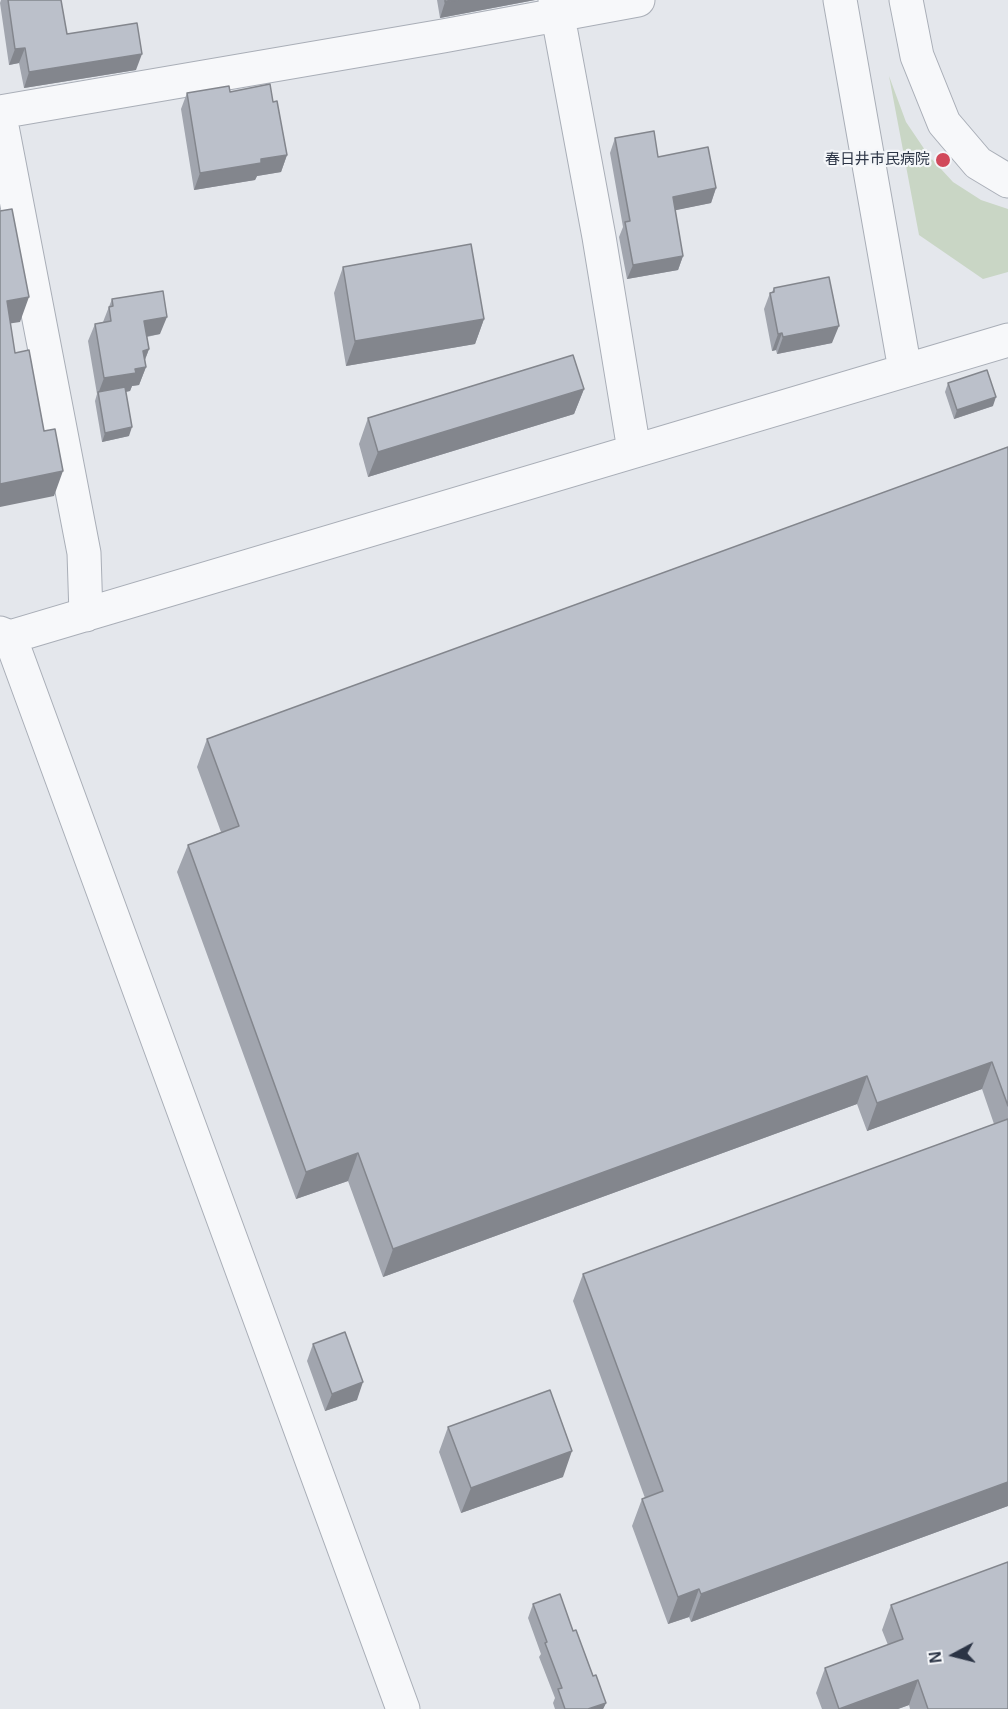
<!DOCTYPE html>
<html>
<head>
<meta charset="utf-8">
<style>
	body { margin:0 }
	#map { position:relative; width:1008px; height:1709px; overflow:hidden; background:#e4e7ec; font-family:Helvetica,sans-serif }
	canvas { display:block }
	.north { position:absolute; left:924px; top:1625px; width:60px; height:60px; -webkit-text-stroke:4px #f4f6f9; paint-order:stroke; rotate:263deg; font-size:16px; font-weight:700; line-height:24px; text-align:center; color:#2b3445 }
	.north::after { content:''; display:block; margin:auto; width:21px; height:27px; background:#2b3445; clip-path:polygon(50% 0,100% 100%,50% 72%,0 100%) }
</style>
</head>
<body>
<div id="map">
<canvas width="1008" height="1709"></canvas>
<div class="north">N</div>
</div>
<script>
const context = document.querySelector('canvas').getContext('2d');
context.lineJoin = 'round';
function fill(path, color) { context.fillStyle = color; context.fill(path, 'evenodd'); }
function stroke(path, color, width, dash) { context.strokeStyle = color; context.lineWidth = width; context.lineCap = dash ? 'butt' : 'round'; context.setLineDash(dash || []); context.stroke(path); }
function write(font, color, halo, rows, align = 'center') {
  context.font = font + ' Helvetica,"Noto Sans JP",sans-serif'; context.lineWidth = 4.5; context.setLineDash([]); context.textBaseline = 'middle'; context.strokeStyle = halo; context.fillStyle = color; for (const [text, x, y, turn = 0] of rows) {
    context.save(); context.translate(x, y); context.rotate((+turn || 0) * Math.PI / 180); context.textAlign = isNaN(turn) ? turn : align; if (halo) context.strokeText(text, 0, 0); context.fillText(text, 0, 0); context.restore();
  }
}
const green = new Path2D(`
	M 889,76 L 906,122 L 929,156 L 953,182 L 981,200 L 1008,209 L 1008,272 L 983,279 L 919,235 Z`);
const minor = new Path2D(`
	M 555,0 L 599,237 L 634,450
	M 840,0 L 905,370
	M 906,0 L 917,56 L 944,123 L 978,163 L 1008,181
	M 0,112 L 443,36 L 638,0
	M 0,116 L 84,553 L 86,615
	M 0,633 L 10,637 L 403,1709
	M 0,640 L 1008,340`);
const wall = new Path2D(`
	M 1,0 L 61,0 L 67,34 L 136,70 L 24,88 L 19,63 L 9,65 L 0,3 Z
	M 437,0 L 535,0 L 440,18 Z
	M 230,92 L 273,102 L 287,155 L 281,172 L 257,176 L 255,180 L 194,190 L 181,109 L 187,93 Z
	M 615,138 L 658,157 L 716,188 L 711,203 L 675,210 L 683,256 L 678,270 L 627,279 L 619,237 L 623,227 L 610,153 Z
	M 343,267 L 484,319 L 475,344 L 346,366 L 334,293 Z
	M 774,288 L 832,343 L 777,354 L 776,350 L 772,351 L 764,309 L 770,293 L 772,292 Z
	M 112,299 L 160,334 L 147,337 L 149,349 L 145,360 L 146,367 L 139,385 L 132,386 L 130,391 L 126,392 L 129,436 L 102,442 L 95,401 L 97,394 L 88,341 L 95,324 L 103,322 Z
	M 948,383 L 993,406 L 954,419 L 945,392 Z
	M 584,389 L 574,414 L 368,477 L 359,444 L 368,418 Z
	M 1008,447 L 1008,1506 L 691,1622 L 689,1617 L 668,1624 L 632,1526 L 642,1499 L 645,1498 L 573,1301 L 583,1274 L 994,1124 L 982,1089 L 867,1131 L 857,1104 L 383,1277 L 348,1181 L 296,1199 L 177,872 L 188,845 L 221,832 L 197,767 L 207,739 Z
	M 313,1344 L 357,1400 L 325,1411 L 307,1361 Z
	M 448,1427 L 563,1477 L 461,1513 L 439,1452 Z
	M 533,1604 L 573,1631 L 606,1703 L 603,1709 L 555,1709 L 553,1703 L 555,1698 L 539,1657 L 541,1654 L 528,1618 Z
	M 891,1605 L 1008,1709 L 910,1709 L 909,1705 L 898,1709 L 822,1709 L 816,1693 L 825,1668 L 888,1645 L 882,1630 Z`);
const shadedWall = new Path2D(`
	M 458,0 L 535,0 L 440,18 L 445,2 Z
	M 25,48 L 19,63 L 9,65 L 15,49 Z
	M 142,54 L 136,70 L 24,88 L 29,72 Z
	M 287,155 L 281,172 L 257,176 L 255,180 L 194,190 L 200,173 L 261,159 Z
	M 716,188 L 711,203 L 667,212 L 673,197 Z
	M 683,256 L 678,270 L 627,279 L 633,265 Z
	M 29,297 L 20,322 L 0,325 L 7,301 Z
	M 167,317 L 160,334 L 138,338 L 144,321 Z
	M 484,319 L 475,344 L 346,366 L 355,341 Z
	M 839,326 L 832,343 L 777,354 L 783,337 Z
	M 782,333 L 776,350 L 772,351 L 778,334 Z
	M 149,349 L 142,367 L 143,351 Z
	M 146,367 L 139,385 L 132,386 L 130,391 L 99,396 L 98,394 L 104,378 L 135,369 Z
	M 584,389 L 574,414 L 368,477 L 378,452 Z
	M 996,397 L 993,406 L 954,419 L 957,410 Z
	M 132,427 L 129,436 L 102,442 L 105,433 Z
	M 63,471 L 54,496 L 0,507 L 0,484 Z
	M 992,1062 L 982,1089 L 867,1131 L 877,1103 Z
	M 867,1076 L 857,1104 L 383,1277 L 393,1249 Z
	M 358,1153 L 348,1181 L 296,1199 L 306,1172 Z
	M 363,1382 L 357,1400 L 325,1411 L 332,1394 Z
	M 572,1451 L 563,1477 L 461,1513 L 471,1488 Z
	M 1008,1482 L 1008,1506 L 691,1622 L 701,1594 Z
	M 699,1589 L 689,1617 L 668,1624 L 678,1597 Z
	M 918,1680 L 909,1705 L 898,1709 L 840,1709 Z
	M 606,1703 L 603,1709 L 588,1709 Z`);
const building = new Path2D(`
	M 8,0 L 61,0 L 67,34 L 137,23 L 142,54 L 29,72 L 25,48 L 15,49 Z
	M 445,0 L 458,0 L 445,2 Z
	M 270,84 L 273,102 L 277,101 L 287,155 L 261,159 L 261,163 L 200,173 L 187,93 L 229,86 L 230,92 Z
	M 654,131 L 658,157 L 708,147 L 716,188 L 673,197 L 683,256 L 633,265 L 625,222 L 630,221 L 615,138 Z
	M 12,209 L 29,297 L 7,301 L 15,353 L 29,350 L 44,431 L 55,429 L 63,471 L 0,484 L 0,211 Z
	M 471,244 L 484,319 L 355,341 L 343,267 Z
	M 829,277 L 839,326 L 783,337 L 782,333 L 778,334 L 770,293 L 774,292 L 774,288 Z
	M 163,291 L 167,317 L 144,321 L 149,349 L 143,351 L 146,367 L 135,369 L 136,373 L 104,378 L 95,324 L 111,321 L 109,307 L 113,306 L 112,299 Z
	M 573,355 L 584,389 L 378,452 L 368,418 Z
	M 987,370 L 996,397 L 957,410 L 948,383 Z
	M 125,387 L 132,427 L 105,433 L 98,392 Z
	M 1008,447 L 1008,1106 L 992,1062 L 877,1103 L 867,1076 L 393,1249 L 358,1153 L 306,1172 L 188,845 L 239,826 L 207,739 Z
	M 1008,1119 L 1008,1482 L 701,1594 L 699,1589 L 678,1597 L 642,1499 L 663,1491 L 583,1274 Z
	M 345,1332 L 363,1382 L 332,1394 L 313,1344 Z
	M 550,1390 L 572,1451 L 471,1488 L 448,1427 Z
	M 1008,1562 L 1008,1709 L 928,1709 L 918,1680 L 839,1709 L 825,1668 L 903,1639 L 891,1605 Z
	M 560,1594 L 573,1631 L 576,1630 L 593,1676 L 596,1675 L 606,1703 L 588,1709 L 565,1709 L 558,1689 L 562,1688 L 545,1643 L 547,1642 L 533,1604 Z`);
const markers = [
	[943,160,8,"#d1495b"]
];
const poiNames = [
	["春日井市民病院",930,160]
];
fill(green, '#c9d6c5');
stroke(minor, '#a9aeb7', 35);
stroke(minor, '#f7f8fa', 33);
fill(wall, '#a1a5ae');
fill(shadedWall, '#83868d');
fill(building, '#bbc0ca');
stroke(building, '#83868d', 1.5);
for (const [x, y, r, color] of markers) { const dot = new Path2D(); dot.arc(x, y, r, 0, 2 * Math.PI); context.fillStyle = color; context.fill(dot); stroke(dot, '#f4f6f9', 2); }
write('15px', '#2b3445', '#f4f6f9', poiNames, 'right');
</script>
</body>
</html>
